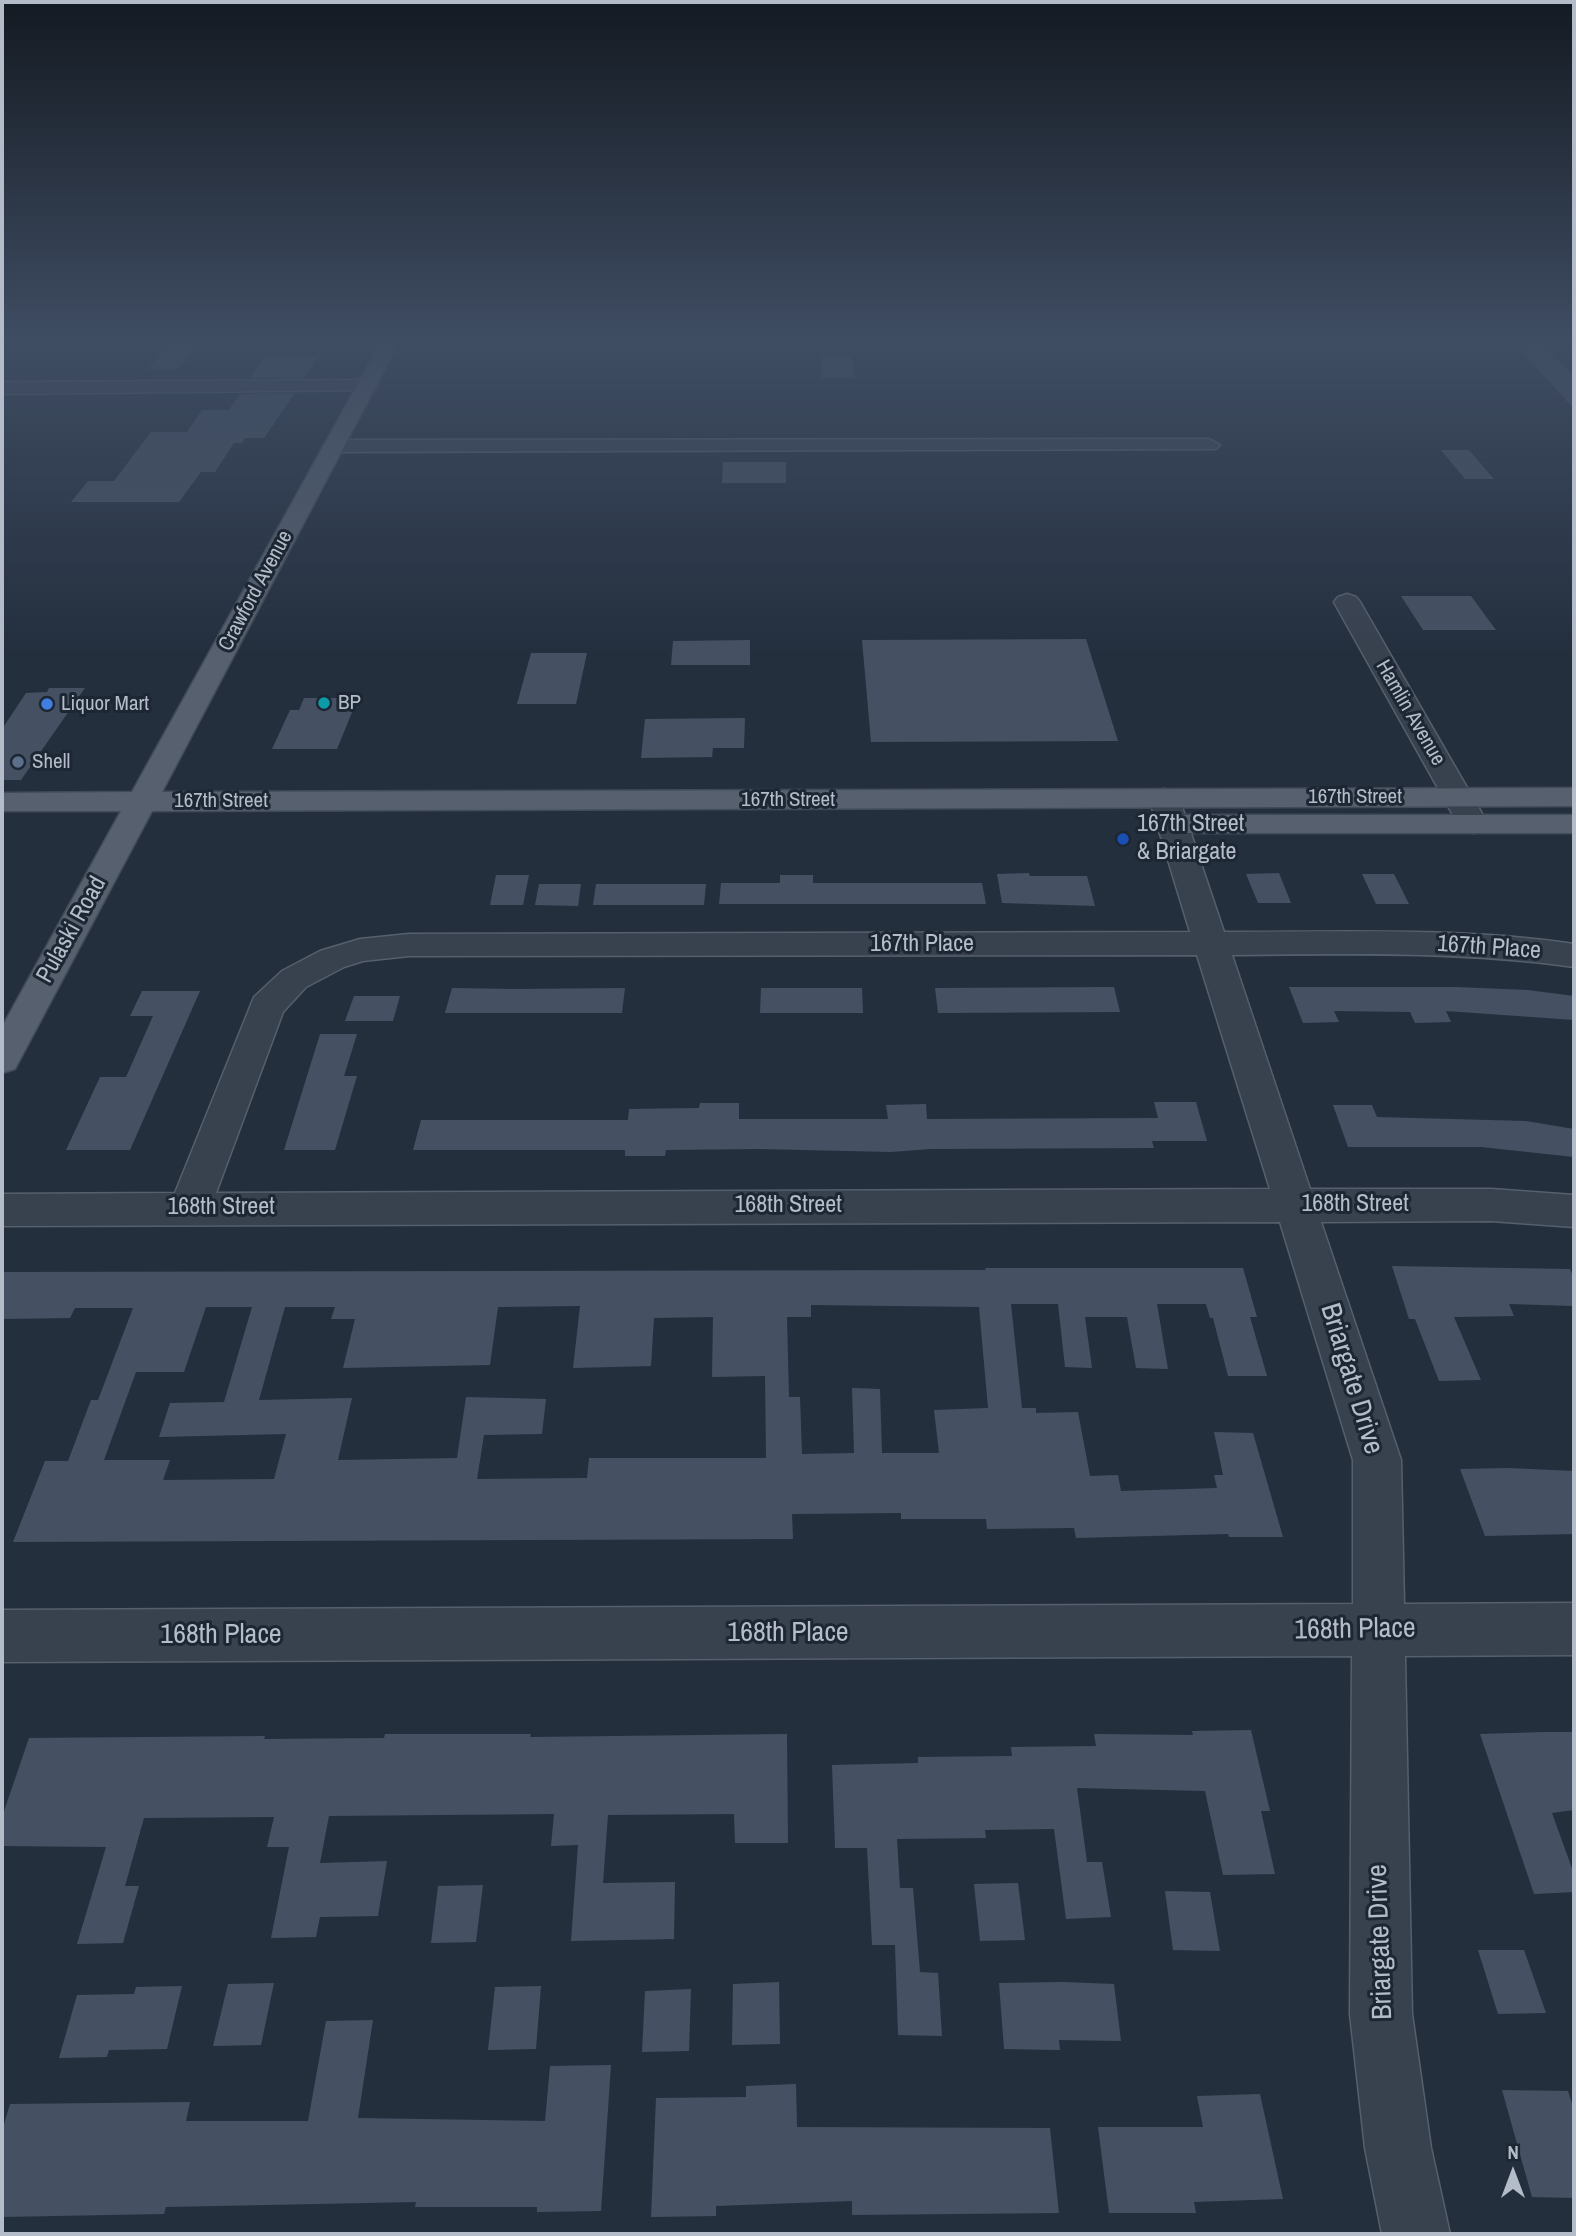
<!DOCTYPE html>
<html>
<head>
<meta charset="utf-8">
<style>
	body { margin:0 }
	#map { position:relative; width:1576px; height:2236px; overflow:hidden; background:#242f3e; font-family:"Archivo Narrow",sans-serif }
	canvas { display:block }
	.frame { position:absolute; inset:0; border:4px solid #b4bcc9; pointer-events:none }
	.north { position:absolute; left:1478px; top:2138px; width:70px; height:70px; -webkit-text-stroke:5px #1d2633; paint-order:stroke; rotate:0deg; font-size:19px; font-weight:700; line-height:28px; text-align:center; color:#b4bcc9 }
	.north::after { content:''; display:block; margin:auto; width:24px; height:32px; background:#b4bcc9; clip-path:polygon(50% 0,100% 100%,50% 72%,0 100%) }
</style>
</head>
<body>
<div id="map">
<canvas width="1576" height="2236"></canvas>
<div class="frame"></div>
<div class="north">N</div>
</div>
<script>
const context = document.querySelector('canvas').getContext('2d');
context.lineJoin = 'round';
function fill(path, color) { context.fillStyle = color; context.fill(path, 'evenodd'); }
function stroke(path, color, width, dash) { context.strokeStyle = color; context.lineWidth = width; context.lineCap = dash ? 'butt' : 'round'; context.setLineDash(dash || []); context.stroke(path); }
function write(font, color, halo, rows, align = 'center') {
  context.font = font + ' "Archivo Narrow",sans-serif'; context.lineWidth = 6; context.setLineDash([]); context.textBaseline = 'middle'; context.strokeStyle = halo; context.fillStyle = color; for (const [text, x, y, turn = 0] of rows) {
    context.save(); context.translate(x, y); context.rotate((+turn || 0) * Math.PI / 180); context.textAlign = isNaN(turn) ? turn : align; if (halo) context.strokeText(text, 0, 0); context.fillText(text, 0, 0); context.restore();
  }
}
const building = new Path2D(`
	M 169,344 L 199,344 L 178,369 L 148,369 Z
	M 1515,344 L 1541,344 L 1574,375 L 1574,409 Z
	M 265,356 L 319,356 L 304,378 L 250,378 Z
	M 852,356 L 854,378 L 822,378 L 820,357 Z
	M 295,393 L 264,438 L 245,438 L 242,443 L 234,443 L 215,472 L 201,472 L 179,502 L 71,502 L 88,481 L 114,481 L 151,432 L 187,432 L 202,410 L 229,410 L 240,394 Z
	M 1441,450 L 1469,450 L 1494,479 L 1465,479 Z
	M 723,462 L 786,462 L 786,483 L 722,483 Z
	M 1401,596 L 1471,596 L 1496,630 L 1423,630 Z
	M 1086,639 L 1118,741 L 871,742 L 862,640 Z
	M 750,640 L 750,665 L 671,665 L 673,641 Z
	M 531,653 L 587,653 L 576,704 L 517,704 Z
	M 49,688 L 85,688 L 21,780 L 2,780 L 2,729 L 26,693 L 47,692 Z
	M 304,698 L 348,698 L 344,710 L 353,710 L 337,749 L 272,749 L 290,710 L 299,710 Z
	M 745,718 L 744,748 L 713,748 L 712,757 L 641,758 L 645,719 Z
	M 1029,873 L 1030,876 L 1087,876 L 1095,906 L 1002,903 L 997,874 Z
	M 1279,873 L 1291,903 L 1258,903 L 1246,874 Z
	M 1362,874 L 1394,874 L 1409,904 L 1376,904 Z
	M 496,875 L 529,875 L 523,905 L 490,905 Z
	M 780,875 L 813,875 L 813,883 L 982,883 L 986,904 L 719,904 L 721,883 L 780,883 Z
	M 539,884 L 581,884 L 578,906 L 535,905 Z
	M 596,884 L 706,884 L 704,905 L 593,905 Z
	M 1114,987 L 1120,1012 L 938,1013 L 935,988 Z
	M 1289,987 L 1456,987 L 1528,990 L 1574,996 L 1574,1020 L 1446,1011 L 1451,1022 L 1415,1023 L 1410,1012 L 1334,1011 L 1339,1022 L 1303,1023 Z
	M 452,988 L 516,989 L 625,988 L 622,1013 L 445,1013 Z
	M 761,988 L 862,988 L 863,1013 L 760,1013 Z
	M 142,991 L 200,991 L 130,1150 L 66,1150 L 100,1077 L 126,1077 L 153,1016 L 130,1016 Z
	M 354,996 L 400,996 L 393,1021 L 345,1021 Z
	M 320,1034 L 357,1034 L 344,1076 L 357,1076 L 335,1150 L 284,1150 Z
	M 1154,1102 L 1196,1102 L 1207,1141 L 1152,1141 L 1154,1148 L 931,1149 L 891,1152 L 759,1149 L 666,1150 L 665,1156 L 625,1156 L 625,1150 L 413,1150 L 421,1120 L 628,1120 L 629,1109 L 699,1108 L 700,1103 L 739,1103 L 739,1119 L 888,1119 L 886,1105 L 926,1104 L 927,1119 L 1158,1118 Z
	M 1333,1105 L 1372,1105 L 1377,1117 L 1526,1121 L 1574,1129 L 1574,1157 L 1481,1147 L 1348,1147 Z
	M 1392,1266 L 1570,1269 L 1574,1278 L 1574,1306 L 1509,1304 L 1514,1316 L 1454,1317 L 1481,1380 L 1439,1381 L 1415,1319 L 1409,1319 Z
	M 985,1268 L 1243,1268 L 1257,1317 L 1250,1317 L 1267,1376 L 1228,1376 L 1213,1318 L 1210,1318 L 1206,1304 L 1157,1304 L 1168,1369 L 1136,1368 L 1127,1317 L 1085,1317 L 1092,1368 L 1065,1367 L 1058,1304 L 1011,1304 L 1022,1408 L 1036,1408 L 1036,1413 L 1078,1412 L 1090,1476 L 1118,1475 L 1121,1491 L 1217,1488 L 1214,1475 L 1223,1475 L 1214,1432 L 1253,1433 L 1283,1537 L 1229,1537 L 1228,1534 L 1076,1538 L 1074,1528 L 987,1529 L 986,1519 L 901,1519 L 901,1513 L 792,1514 L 793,1539 L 13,1542 L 45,1461 L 68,1461 L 91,1400 L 98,1400 L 133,1308 L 75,1308 L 70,1318 L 2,1319 L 2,1272 L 986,1270 ZM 811,1305 L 979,1307 L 988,1408 L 934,1410 L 939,1453 L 882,1453 L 880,1389 L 852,1388 L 854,1453 L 802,1454 L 800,1397 L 789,1397 L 787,1317 L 811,1317 ZM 580,1306 L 573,1368 L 651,1366 L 654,1318 L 713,1317 L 712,1377 L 765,1376 L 766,1458 L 589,1458 L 587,1478 L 477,1479 L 484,1435 L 542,1434 L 546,1399 L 466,1397 L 457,1458 L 338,1460 L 352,1398 L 259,1400 L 285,1307 L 335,1307 L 331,1319 L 355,1319 L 343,1368 L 490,1365 L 498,1307 ZM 206,1307 L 252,1307 L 224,1402 L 170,1403 L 159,1437 L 286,1434 L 274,1479 L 163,1480 L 170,1460 L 104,1460 L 136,1372 L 184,1372 Z
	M 1508,1468 L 1574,1471 L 1574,1534 L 1485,1536 L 1460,1469 Z
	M 1251,1730 L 1270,1811 L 1261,1811 L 1275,1874 L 1223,1875 L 1205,1791 L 1077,1788 L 1087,1862 L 1102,1862 L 1111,1917 L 1066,1919 L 1054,1829 L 985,1830 L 986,1838 L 897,1839 L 900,1888 L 913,1888 L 920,1972 L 938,1973 L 942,2036 L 898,2035 L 895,1945 L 872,1945 L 867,1848 L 835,1848 L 832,1765 L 918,1763 L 918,1757 L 1012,1756 L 1011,1747 L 1096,1746 L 1094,1734 L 1193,1735 L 1192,1731 Z
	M 1544,1732 L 1574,1732 L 1574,1810 L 1552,1813 L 1574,1874 L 1574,1892 L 1534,1894 L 1480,1734 Z
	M 385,1734 L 531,1734 L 530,1737 L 787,1734 L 788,1843 L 735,1843 L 734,1814 L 608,1815 L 603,1883 L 675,1882 L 674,1939 L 571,1941 L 578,1845 L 551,1846 L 554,1814 L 329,1816 L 320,1863 L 387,1861 L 378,1916 L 320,1917 L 316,1937 L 271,1938 L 289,1847 L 267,1847 L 274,1817 L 144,1818 L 125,1886 L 139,1886 L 123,1943 L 77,1944 L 106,1847 L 2,1846 L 2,1817 L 29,1738 L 265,1736 L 264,1739 L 384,1738 Z
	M 1018,1883 L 1025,1940 L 980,1941 L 974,1884 Z
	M 483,1885 L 476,1942 L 431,1943 L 438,1886 Z
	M 1165,1891 L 1210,1892 L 1220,1951 L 1173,1950 Z
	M 1478,1950 L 1524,1950 L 1546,2013 L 1498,2014 Z
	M 779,1982 L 780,2044 L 732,2045 L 733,1984 Z
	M 1063,1982 L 1114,1984 L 1121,2041 L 1059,2040 L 1060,2050 L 1004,2049 L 999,1983 Z
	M 274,1983 L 261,2045 L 213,2046 L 228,1984 Z
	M 182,1986 L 167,2049 L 109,2050 L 107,2057 L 59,2058 L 77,1995 L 134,1994 L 136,1987 Z
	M 541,1986 L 536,2049 L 488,2050 L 495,1987 Z
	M 691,1989 L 689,2051 L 642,2052 L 645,1991 Z
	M 373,2020 L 358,2118 L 545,2121 L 550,2066 L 611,2065 L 601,2211 L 537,2212 L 537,2207 L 415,2207 L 416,2202 L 166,2207 L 164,2214 L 2,2217 L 2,2131 L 10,2104 L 190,2102 L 186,2121 L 308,2121 L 326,2021 Z
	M 796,2084 L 797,2127 L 1050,2128 L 1059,2213 L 852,2215 L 852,2201 L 716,2206 L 716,2216 L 651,2217 L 656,2098 L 746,2097 L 746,2086 Z
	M 1502,2090 L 1568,2091 L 1574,2110 L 1574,2198 L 1532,2197 Z
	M 1260,2094 L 1283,2199 L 1194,2202 L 1196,2213 L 1109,2213 L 1098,2127 L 1203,2127 L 1197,2096 Z`);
const minor = new Path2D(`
	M 367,380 L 374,382 L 377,386 L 374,390 L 2,394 L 2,382 Z
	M 1209,439 L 1220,445 L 1216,449 L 334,452 L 323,446 L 334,440 Z
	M 1347,594 L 1356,597 L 1360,602 L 1488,824 L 1484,831 L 1473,833 L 1462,831 L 1458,824 L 1334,602 L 1338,597 Z
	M 1164,789 L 1175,792 L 1179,798 L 1224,932 C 1341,932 1458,927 1574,944 L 1574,967 C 1460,951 1346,954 1232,955 L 1310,1189 L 1491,1189 L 1574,1195 L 1574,1227 L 1491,1221 L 1321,1222 L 1401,1460 L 1404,1604 L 1574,1603 L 1574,1655 L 1405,1656 L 1412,2014 L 1431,2148 L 1450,2234 L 1382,2234 L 1365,2148 L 1350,2014 L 1352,1656 L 2,1662 L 2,1610 L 1353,1604 L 1353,1460 L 1280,1222 L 2,1226 L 2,1194 L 175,1193 L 254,997 L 282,971 L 320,951 L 360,939 L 409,934 L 1190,932 L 1149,798 L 1153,792 ZM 1197,955 L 1270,1189 L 216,1193 L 283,1012 L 306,987 L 344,967 L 363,961 L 409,956 Z`);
const major = new Path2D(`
	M 380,344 L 398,344 L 162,792 L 1574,788 L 1574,806 L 152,811 L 15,1069 L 2,1073 L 2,1027 L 121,811 L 2,811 L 2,793 L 132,792 Z
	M 1183,815 L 1574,815 L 1574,833 L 1183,833 L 1172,831 L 1168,824 L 1172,817 Z`);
const markers = [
	[324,703,7,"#0f9aa8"],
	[47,704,7,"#3f7fe0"],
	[18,762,7,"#5c6f8a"],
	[1123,839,7,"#1a4fb4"]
];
const farStreetnames = [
	["Crawford Avenue",256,591,-62],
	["Hamlin Avenue",1410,713,60],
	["167th Street",1355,797],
	["167th Street",788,800],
	["167th Street",221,801]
];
const farPoinames = [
	["BP",338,703],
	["Liquor Mart",61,704],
	["Shell",32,762]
];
const poiNames = [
	["167th Street",1137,825],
	["& Briargate",1137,853]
];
const streetNames = [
	["Pulaski Road",72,930,-61],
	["167th Place",922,945],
	["167th Place",1489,948,4],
	["168th Street",1355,1205],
	["168th Street",788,1206],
	["168th Street",221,1208]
];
const nearStreetnames = [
	["Briargate Drive",1351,1379,73],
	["168th Place",1355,1630,-1],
	["168th Place",788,1633],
	["168th Place",221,1635],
	["Briargate Drive",1381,1942,-92]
];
fill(building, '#455162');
stroke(minor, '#565f6c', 3);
stroke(major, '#414a57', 3);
fill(minor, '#38414e');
fill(major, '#56606e');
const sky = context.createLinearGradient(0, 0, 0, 657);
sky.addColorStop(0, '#141a22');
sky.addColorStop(0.52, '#3f4d63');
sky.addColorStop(1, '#3f4d6300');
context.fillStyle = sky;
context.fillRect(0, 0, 1576, 657);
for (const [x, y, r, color] of markers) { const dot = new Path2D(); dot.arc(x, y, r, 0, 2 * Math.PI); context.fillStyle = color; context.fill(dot); stroke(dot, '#1d2633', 2.5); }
write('21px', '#b4bcc9', '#1d2633', farStreetnames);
write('21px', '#b4bcc9', '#1d2633', farPoinames, 'left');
write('24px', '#b4bcc9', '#1d2633', poiNames, 'left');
write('24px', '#b4bcc9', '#1d2633', streetNames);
write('28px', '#b4bcc9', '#1d2633', nearStreetnames);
</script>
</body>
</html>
